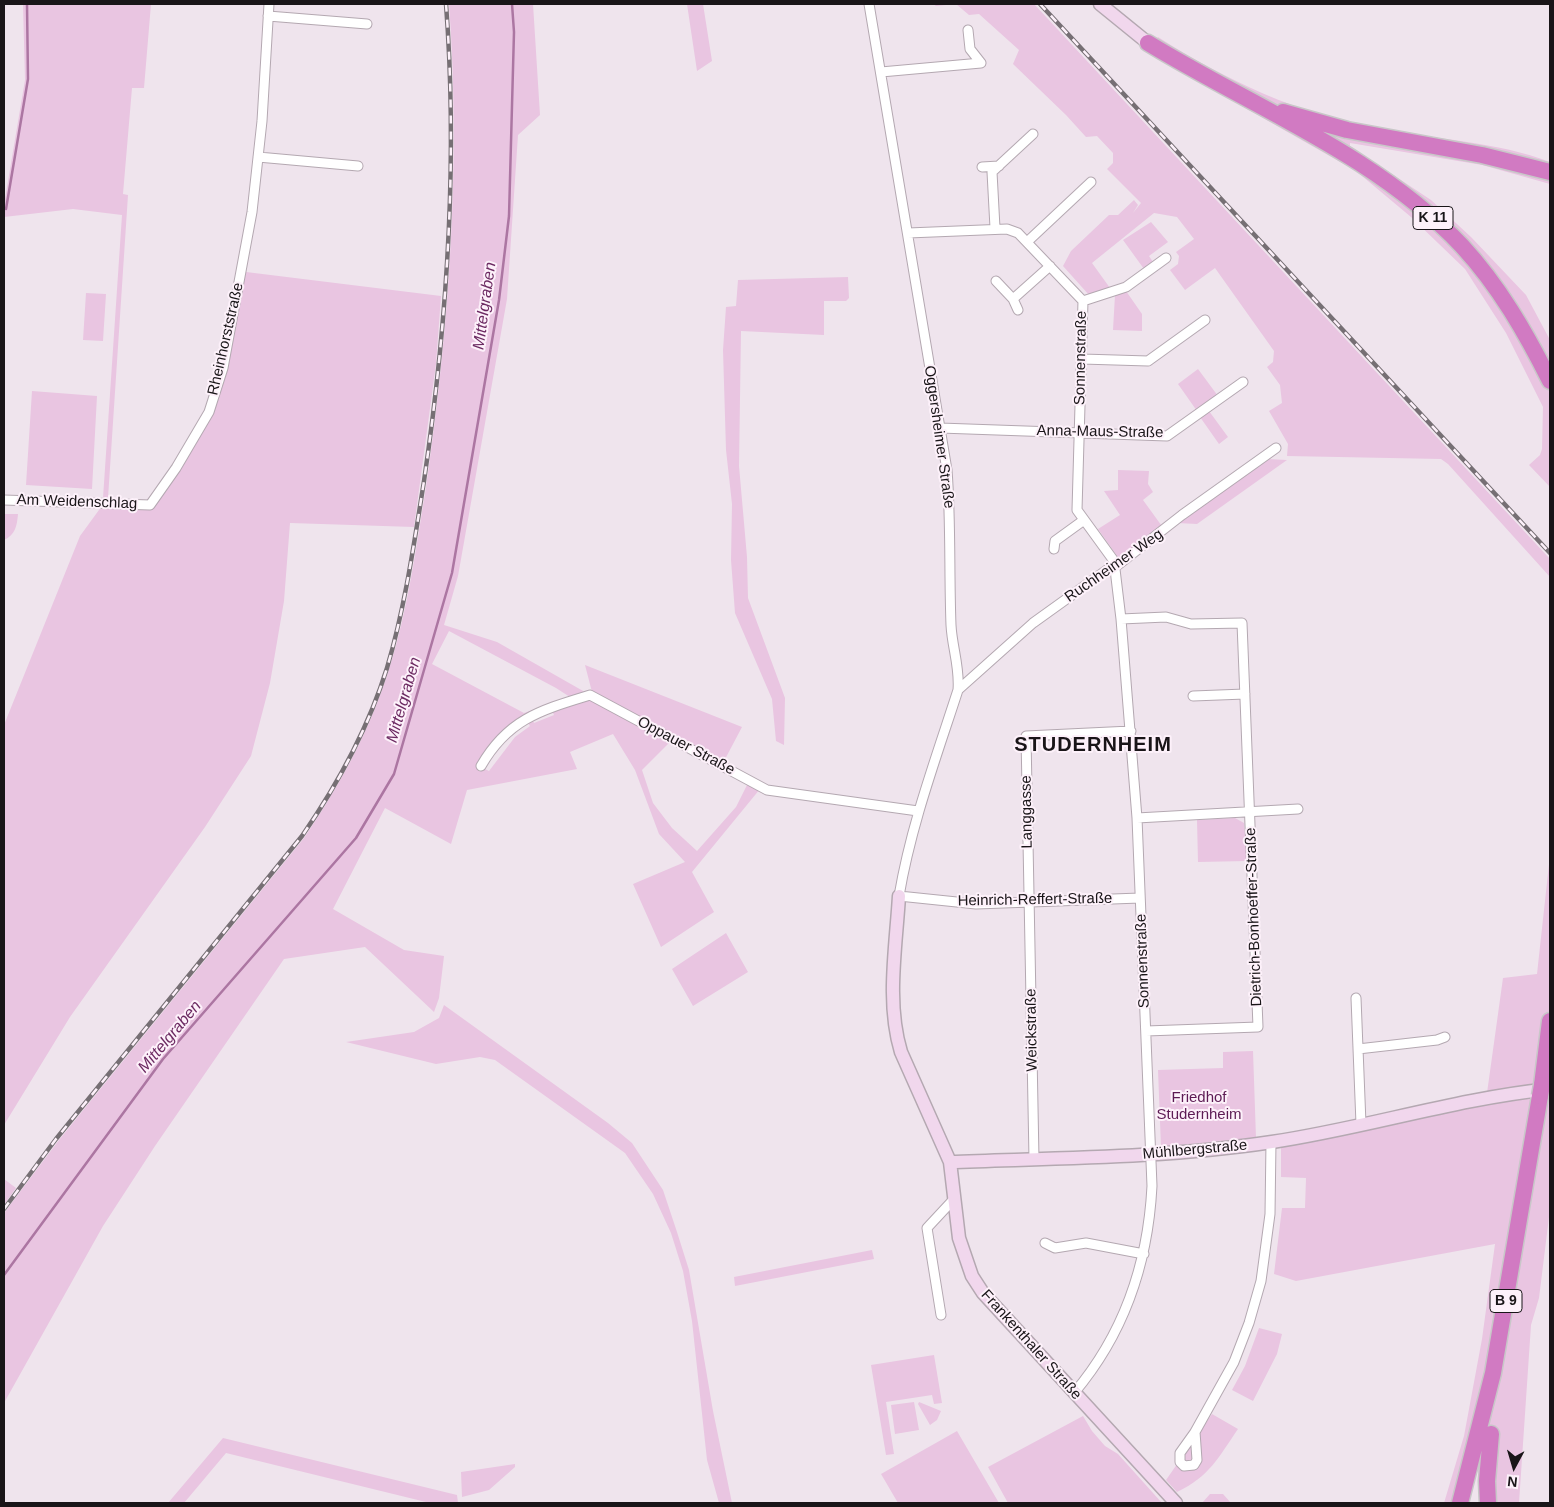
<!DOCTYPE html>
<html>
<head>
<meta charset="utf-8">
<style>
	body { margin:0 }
	#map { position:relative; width:1554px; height:1507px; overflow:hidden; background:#efe4ed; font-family:Arial,sans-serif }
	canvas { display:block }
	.frame { position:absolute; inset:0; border:5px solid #191518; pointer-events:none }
	.north { position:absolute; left:1489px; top:1442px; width:50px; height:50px; -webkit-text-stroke:4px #fdf1fa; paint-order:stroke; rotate:186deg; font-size:14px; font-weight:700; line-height:20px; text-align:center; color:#191518 }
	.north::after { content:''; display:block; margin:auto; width:18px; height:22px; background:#191518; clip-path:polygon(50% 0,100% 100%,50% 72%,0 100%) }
</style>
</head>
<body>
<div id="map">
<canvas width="1554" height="1507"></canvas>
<div class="frame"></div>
<div class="north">N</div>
</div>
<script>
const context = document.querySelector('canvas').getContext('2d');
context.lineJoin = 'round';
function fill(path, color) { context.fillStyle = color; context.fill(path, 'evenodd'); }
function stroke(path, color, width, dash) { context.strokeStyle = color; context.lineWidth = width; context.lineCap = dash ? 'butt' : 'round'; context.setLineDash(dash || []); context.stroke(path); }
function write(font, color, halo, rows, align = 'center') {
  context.font = font + ' Arial,sans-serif'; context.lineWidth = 4; context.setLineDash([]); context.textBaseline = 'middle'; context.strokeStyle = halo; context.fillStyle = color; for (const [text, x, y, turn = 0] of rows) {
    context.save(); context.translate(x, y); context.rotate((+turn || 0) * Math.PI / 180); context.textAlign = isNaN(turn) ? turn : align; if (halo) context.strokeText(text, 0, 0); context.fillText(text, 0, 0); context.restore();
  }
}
const green = new Path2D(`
	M 23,4 L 151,4 L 144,88 L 132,88 L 123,194 L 128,195 L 108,498 L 147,500 C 168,472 192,442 205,410 C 223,366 229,317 238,271 L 441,296 L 436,364 L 414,527 L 290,523 L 284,601 L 270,683 L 251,756 L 205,827 L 70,1017 L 4,1125 L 4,725 L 80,536 L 107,499 L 103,498 L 122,215 L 73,209 L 4,217 L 4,205 L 25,80 Z
	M 449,4 L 533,4 L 540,115 L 518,135 L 507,299 L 458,576 L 444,625 L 497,642 L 671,741 L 642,770 L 653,803 L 672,828 L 697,851 L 736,807 L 748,783 L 760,789 L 692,872 L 714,912 L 661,947 L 633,884 L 685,862 L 659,834 L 635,770 L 613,734 L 570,752 L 577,769 L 467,790 L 451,844 L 385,808 L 333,909 L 404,950 L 444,956 L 439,998 L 434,1012 L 365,947 L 284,959 L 155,1146 L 103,1226 L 4,1403 L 4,1213 L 59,1140 L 304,838 C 340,785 370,730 389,669 C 408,610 416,548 426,487 C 449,328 461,164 449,4 ZM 449,631 L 556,688 L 570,697 L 524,713 L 432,664 ZM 550,707 L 554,715 L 534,723 L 530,715 ZM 525,718 L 530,726 L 515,737 L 489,771 L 481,767 Z
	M 687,4 L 703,4 L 712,61 L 697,71 Z
	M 933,4 L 1034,4 L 1550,559 L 1550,577 L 1448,464 L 1441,459 L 1287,456 L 1288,444 L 1269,411 L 1282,403 L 1280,385 L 1267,367 L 1273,362 L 1274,351 L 1215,268 L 1185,290 L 1170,270 L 1178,264 L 1179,256 L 1176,252 L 1194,239 L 1177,217 L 1154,213 L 1092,263 L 1110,288 L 1089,295 L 1063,266 L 1071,251 L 1109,215 L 1118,215 L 1134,200 L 1138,205 L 1133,213 L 1141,203 L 1107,169 L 1113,163 L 1113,153 L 1097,136 L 1086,137 L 1066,115 L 1013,64 L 1019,50 L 979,14 L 969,15 L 956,4 L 936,6 Z
	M 1158,37 C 1225,80 1301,115 1378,129 C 1433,139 1499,142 1550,162 L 1550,184 L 1482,165 L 1350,143 L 1350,146 L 1431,200 L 1471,237 L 1526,295 L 1550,340 L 1550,487 L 1529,465 L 1540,455 L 1542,449 L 1543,407 L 1506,333 L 1465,269 L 1411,217 L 1356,171 L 1147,52 Z
	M 1151,222 L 1168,242 L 1149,256 L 1153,262 L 1144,269 L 1123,240 Z
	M 848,277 L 849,298 L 846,301 L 824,301 L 824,335 L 741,331 L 739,466 L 747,557 L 748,598 L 785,698 L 784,745 L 776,741 L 772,699 L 735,613 L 731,560 L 732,504 L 726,450 L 723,350 L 726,307 L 736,306 L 738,280 Z
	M 1126,291 L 1142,314 L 1142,331 L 1113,330 L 1115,295 Z
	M 86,293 L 106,294 L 103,341 L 83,340 Z
	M 1198,369 L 1218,396 L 1197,411 L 1178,384 Z
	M 32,391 L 97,396 L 92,489 L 26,485 Z
	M 1209,411 L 1228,437 L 1219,444 L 1200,417 Z
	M 1267,459 L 1287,460 L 1197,524 L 1177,523 Z
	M 1118,470 L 1149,471 L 1148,484 L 1153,492 L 1143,500 L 1164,529 L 1120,560 L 1098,529 L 1120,515 L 1104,491 L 1118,490 Z
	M 4,514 L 18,514 C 17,526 15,535 4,540 Z
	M 585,665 L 742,727 L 723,763 L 592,692 Z
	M 1235,818 L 1244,823 L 1247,861 L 1198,862 L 1197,820 Z
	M 1550,855 L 1550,1209 L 1539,1298 L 1531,1325 L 1519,1503 L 1491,1503 L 1470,1453 L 1452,1503 L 1444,1503 L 1464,1436 L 1482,1339 L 1495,1244 L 1296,1281 L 1274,1274 L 1282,1208 L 1305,1208 L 1306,1178 L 1281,1177 L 1281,1146 L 1487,1093 L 1503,978 L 1537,974 Z
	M 726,933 L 748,972 L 693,1006 L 672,969 Z
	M 444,1005 L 608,1123 L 632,1143 L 663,1190 L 677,1232 L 689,1270 L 713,1411 L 732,1503 L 719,1503 L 707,1460 L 692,1321 L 683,1271 L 671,1233 L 653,1194 L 625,1153 L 495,1060 L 480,1057 L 436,1064 L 346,1042 L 414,1032 L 439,1018 Z
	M 1253,1051 L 1256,1138 L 1161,1147 L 1158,1070 L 1223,1068 L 1223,1052 Z
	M 4,1179 L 16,1188 L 4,1205 Z
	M 872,1250 L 874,1259 L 735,1286 L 734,1277 Z
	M 1259,1328 L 1282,1334 L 1277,1354 L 1253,1401 L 1232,1390 L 1245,1366 Z
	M 934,1355 L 942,1403 L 934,1404 L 932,1395 L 886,1402 L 894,1454 L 886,1455 L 871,1365 Z
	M 914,1402 L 919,1430 L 895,1434 L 891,1405 Z
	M 919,1402 L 941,1411 L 937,1420 L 930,1425 L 918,1404 Z
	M 1212,1414 L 1238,1429 C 1218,1458 1210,1476 1177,1492 L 1166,1480 Z
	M 1083,1416 L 1092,1431 L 1105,1446 L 1118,1454 L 1162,1503 L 1008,1503 L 988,1467 Z
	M 957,1431 L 999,1503 L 898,1503 L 881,1474 Z
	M 223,1438 L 457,1495 L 458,1503 L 430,1503 L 226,1453 L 184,1503 L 168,1503 Z
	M 515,1464 L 515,1467 L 489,1490 L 462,1497 L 461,1472 Z
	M 1210,1494 L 1223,1494 L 1231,1503 L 1202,1503 Z`);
const stream = new Path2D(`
	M 6,209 L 28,79 L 27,4
	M 4,1275 L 163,1059 L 356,838 L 394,774 L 452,573 L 499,300 L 509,216 L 514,32 L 512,4`);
const street = new Path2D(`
	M 869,4 L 947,470 C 951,521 949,573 951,625 C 952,647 960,667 958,690 C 936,758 911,825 899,896 L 976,904 L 1140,898
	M 268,16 L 367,24
	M 968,30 L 970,49 L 981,63
	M 881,72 L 981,63
	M 258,157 L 358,166
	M 982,167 L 999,166
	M 995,228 L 992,172 L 1033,134
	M 908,233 L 1007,229 L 1018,233 L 1083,301 L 1077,510 L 1114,561 L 1121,619 L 1137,818 L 1152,1186 C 1148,1263 1124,1334 1074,1393
	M 1027,242 L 1091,182
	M 996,281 L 1013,299 L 1050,266
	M 1013,299 L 1018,310
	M 1083,301 L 1126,287 L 1166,258
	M 1082,359 L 1148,361 L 1205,320
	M 940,428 L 1167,436 L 1243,382
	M 4,500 L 150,505 L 176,468 L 209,412 L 223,368 L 252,212 L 262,121 L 269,4
	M 1054,549 L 1055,541 L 1084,520
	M 1121,619 L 1166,617 L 1191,624 L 1242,623 L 1258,1027 L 1146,1031
	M 958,690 L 1033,623 L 1111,567 L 1118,565 L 1182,515 L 1276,448
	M 1193,696 L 1245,694
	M 481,766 C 508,719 541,710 590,695 L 767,790 L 918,811
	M 1137,818 L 1298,809
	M 1356,998 L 1361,1124
	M 1358,1049 L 1437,1040 L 1445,1037
	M 1034,1159 L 1026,736 L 1131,731
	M 1045,1243 L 1055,1248 L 1086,1243 L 1144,1254
	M 941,1315 L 927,1228 L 954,1199
	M 1195,1432 L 1180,1453 L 1180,1462 L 1184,1466 L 1194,1465 L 1197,1460 L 1195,1432 L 1234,1362 L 1249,1323 L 1261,1281 L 1270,1214 L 1271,1142`);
const secondary = new Path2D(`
	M 1100,4 L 1148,43
	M 899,896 C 896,947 886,1003 901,1052 L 950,1162 L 959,1238 L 972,1276 L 983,1293 L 1176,1503
	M 950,1162 C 1057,1158 1166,1158 1272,1142 C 1366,1128 1454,1099 1550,1089`);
const highway = new Path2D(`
	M 1148,43 C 1254,108 1375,154 1462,246 C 1499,286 1526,333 1550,381
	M 1283,112 L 1347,130 L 1482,155 L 1550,172
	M 1542,1085 L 1550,1021
	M 1460,1503 L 1493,1373 L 1540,1096
	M 1488,1503 L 1487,1481 L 1491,1434`);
const rail = new Path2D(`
	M 1040,4 L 1550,553
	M 4,1209 L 56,1139 L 302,836 C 338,784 368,729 387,668 C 405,607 414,544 424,481 C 447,325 458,162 446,4`);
const highwayBridge = new Path2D(`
	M 1540,1096 L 1542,1085`);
const shields = [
	[1433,218,40],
	[1506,1301,32]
];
const shieldNames = [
	["K 11",1433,218],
	["B 9",1506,1301]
];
const streetNames = [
	["Rheinhorststraße",226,339,-77],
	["Sonnenstraße",1081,358,-89],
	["Anna-Maus-Straße",1100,432,1],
	["Oggersheimer Straße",939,437,82],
	["Am Weidenschlag",77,502,2],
	["Ruchheimer Weg",1114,566,-35],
	["Oppauer Straße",686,746,28],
	["Langgasse",1027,812,-91],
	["Heinrich-Reffert-Straße",1035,900,-1],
	["Dietrich-Bonhoeffer-Straße",1254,917,-92],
	["Sonnenstraße",1143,961,-92],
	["Weickstraße",1032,1030,-91],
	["Mühlbergstraße",1195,1150,-5],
	["Frankenthaler Straße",1031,1345,48]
];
const parkNames = [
	["Friedhof",1199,1098],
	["Studernheim",1199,1115]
];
const waterNames = [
	["Mittelgraben",485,306,-82],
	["Mittelgraben",404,700,-74],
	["Mittelgraben",170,1037,-50]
];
const districtNames = [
	["STUDERNHEIM",1093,745]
];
fill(green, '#e9c5e1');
stroke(stream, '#ac76a2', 2.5);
stroke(street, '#b4a8b1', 11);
stroke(secondary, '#b4a8b1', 15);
stroke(highway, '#c8c7c8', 19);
stroke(street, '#fff', 9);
stroke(secondary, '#f1d7ed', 12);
stroke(highway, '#d17ac2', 16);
stroke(rail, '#766f74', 4.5);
stroke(rail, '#fdf1fa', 2.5, [8]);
stroke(highwayBridge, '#c8c7c8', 19, []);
stroke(highwayBridge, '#d17ac2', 16);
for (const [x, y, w] of shields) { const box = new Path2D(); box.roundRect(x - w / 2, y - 11.5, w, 23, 4); context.fillStyle = '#fdf1fa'; context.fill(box); stroke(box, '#191518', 1); }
write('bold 14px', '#191518', null, shieldNames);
write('15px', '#191518', '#fdf1fa', streetNames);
write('15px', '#5d1b54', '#fdf1fa', parkNames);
write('italic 16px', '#6c2a62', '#fdf1fa', waterNames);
context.letterSpacing = '1px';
write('bold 20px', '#191518', '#fdf1fa', districtNames);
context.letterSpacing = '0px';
</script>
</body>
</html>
